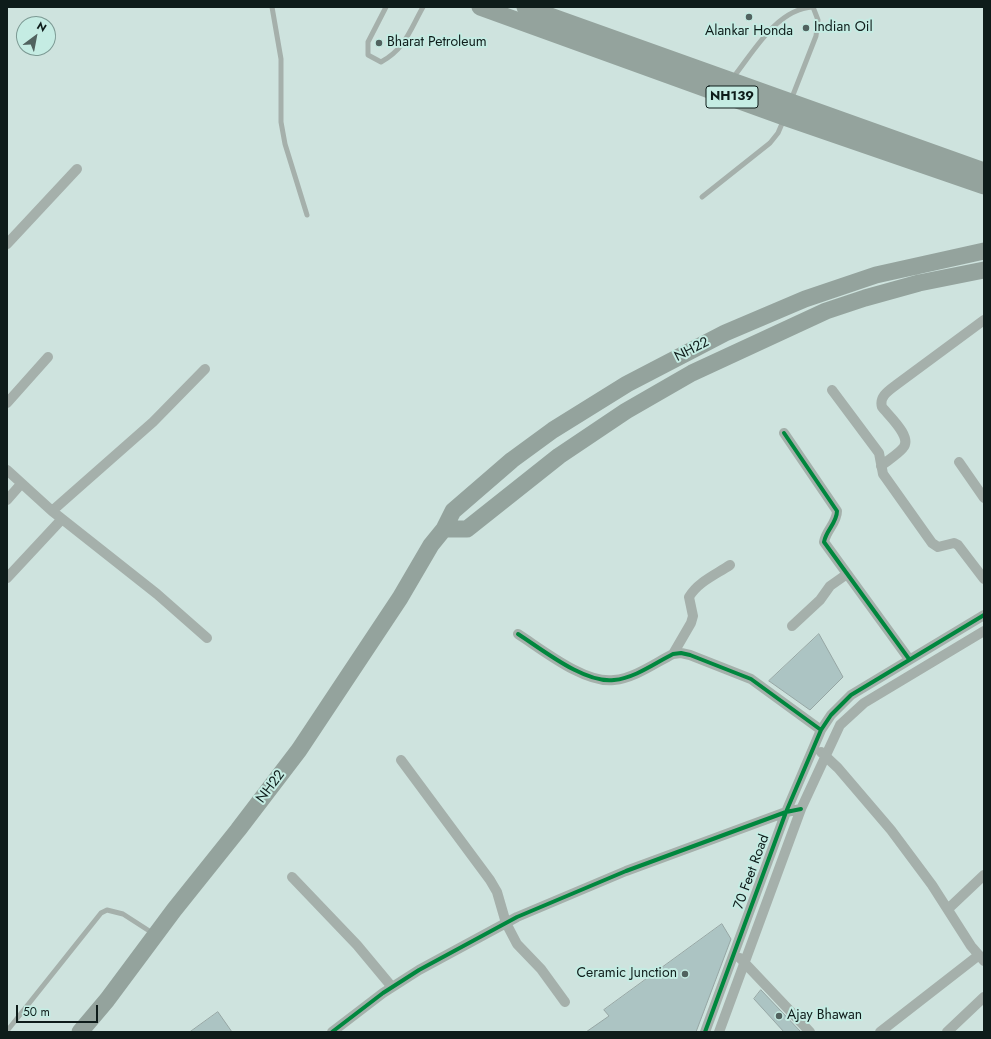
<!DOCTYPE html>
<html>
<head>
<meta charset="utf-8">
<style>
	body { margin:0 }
	#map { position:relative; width:991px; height:1039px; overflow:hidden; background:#cee3de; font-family:Jost,sans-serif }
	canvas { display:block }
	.frame { position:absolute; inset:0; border:8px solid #0e1c1a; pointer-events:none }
	.north { position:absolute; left:16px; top:16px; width:40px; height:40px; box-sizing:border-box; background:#c5ece3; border:1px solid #7c9993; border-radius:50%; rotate:32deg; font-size:11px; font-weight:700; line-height:16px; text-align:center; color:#0e1c1a }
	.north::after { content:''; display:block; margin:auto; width:14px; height:18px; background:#51625f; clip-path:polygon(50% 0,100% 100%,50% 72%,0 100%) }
	.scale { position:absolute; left:16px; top:1005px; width:82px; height:18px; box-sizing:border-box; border:2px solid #0e1c1a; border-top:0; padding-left:5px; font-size:12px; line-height:14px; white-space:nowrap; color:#0e1c1a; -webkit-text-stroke:3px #c5ece3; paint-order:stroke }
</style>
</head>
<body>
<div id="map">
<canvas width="991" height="1039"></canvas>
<div class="frame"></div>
<div class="north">N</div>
<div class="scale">50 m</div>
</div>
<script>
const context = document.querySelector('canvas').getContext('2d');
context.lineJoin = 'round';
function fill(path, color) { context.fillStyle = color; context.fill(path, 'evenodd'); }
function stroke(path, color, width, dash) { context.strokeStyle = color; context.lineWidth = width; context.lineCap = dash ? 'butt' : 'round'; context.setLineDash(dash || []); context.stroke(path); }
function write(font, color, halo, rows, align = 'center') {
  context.font = font + ' Jost,sans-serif'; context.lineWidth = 4; context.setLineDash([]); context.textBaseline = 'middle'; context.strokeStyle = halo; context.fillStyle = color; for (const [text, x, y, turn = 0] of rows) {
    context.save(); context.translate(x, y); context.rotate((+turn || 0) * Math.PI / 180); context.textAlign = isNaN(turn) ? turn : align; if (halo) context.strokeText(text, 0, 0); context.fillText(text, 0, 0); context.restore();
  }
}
const building = new Path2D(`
	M 819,634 L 843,677 L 810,710 L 769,681 Z
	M 722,924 L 731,939 L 696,1032 L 586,1032 L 609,1016 L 604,1010 Z
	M 761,990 L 801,1032 L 784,1032 L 754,999 Z
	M 218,1012 L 232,1032 L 190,1032 Z`);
const lane = new Path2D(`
	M 272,7 L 281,59 L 281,122 L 285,144 L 307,215
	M 386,7 L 368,42 L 368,55 L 381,62 C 405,49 410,30 423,7
	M 732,79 C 753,53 776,9 813,7 L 818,20 L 816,36 L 791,100
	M 702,197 L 770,143 L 778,133 L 784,119
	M 7,1031 L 101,913 L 107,910 L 123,914 L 154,934`);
const street = new Path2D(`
	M 7,244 L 77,169
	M 832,390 L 879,453 L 883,474 L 888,481 L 932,543 L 938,547 L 954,543 L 958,545 L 984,579
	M 7,403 L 48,357
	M 784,433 L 837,511 C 837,523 826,530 824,542 L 909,659
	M 959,462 L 984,498
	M 881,466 C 888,460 897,455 903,448 C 913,437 889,416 882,407 C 879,397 888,391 896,385 L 984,320
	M 7,470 L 52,511 L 157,594 L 207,638
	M 7,500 L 21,484
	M 52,511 L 153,422 L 205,369
	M 7,578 L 62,519
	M 792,626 L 820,600 L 830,586 L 847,574
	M 518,634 C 543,650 585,684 614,680 C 635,678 655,663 673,654 L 681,653 L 690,655 L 751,679 L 821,730
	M 673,654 L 691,623 L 693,616 L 689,597 C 698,582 715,575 730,565
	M 821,752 L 838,768 L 891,830 L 932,885 L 971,946 L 984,961
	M 401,760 L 490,880 L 497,892 L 506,923 L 517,944 L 541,969 L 565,1002
	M 292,877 L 357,945 L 392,987
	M 948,909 L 984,875
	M 740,958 L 810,1032
	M 332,1032 L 383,993 L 419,970 L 517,917 L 626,871 L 786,812 L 801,809
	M 705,1032 L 786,812 L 821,730 L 831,715 L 851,695 L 984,615
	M 719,1032 L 801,809 L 840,725 L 864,703 L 984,631
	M 880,1032 L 979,955
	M 947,1032 L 984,997`);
const highway = new Path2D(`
	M 480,7 L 784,117 L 984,186
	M 525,7 L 984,171
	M 444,529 L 467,529 L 559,456 L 626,411 L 692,373 L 826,311 L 865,298 L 919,283 L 984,270
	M 80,1032 L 107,1000 L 174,910 L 238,830 L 299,750 L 400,598 L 431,545 L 444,529 L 453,511 L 512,460 L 553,430 L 627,384 L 725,333 L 805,299 L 876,275 L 984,251`);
const cycleway = new Path2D(`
	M 784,433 L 837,511 C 837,523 826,530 824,542 L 909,659
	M 518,634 C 543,650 585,684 614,680 C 635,678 655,663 673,654 L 681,653 L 690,655 L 751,679 L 821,730
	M 332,1032 L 383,993 L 419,970 L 517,917 L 626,871 L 786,812 L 801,809
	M 705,1032 L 786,812 L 821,730 L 831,715 L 851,695 L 984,615`);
const markers = [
	[749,17,4,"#51625f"],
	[806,28,4,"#51625f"],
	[379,43,4,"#51625f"],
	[685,974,4,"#51625f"],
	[779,1016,4,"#51625f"]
];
const shields = [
	[732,97,52]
];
const shieldNames = [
	["NH139",732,97]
];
const poiNames = [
	["Indian Oil",814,28],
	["Alankar Honda",749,32,"center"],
	["Bharat Petroleum",387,43],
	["Ceramic Junction",677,974,"right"],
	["Ajay Bhawan",787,1016]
];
const streetNames = [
	["NH22",692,350,-27],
	["NH22",271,787,-53],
	["70 Feet Road",752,872,-70]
];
fill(building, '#acc4c3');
stroke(building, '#96a6a4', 1);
stroke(lane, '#a5b0ab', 5);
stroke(street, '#a5b0ab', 10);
stroke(highway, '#94a39d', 17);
stroke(cycleway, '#00873e', 4);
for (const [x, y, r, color] of markers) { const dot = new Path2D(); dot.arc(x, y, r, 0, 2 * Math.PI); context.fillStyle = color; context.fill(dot); stroke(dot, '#c5ece3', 1.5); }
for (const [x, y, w] of shields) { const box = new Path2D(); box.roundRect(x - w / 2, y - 11, w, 22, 3); context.fillStyle = '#c5ece3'; context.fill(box); stroke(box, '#0e1c1a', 1); }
write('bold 13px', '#0e1c1a', null, shieldNames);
write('14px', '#0e1c1a', '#c5ece3', poiNames, 'left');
write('14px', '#0e1c1a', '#c5ece3', streetNames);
</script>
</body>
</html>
